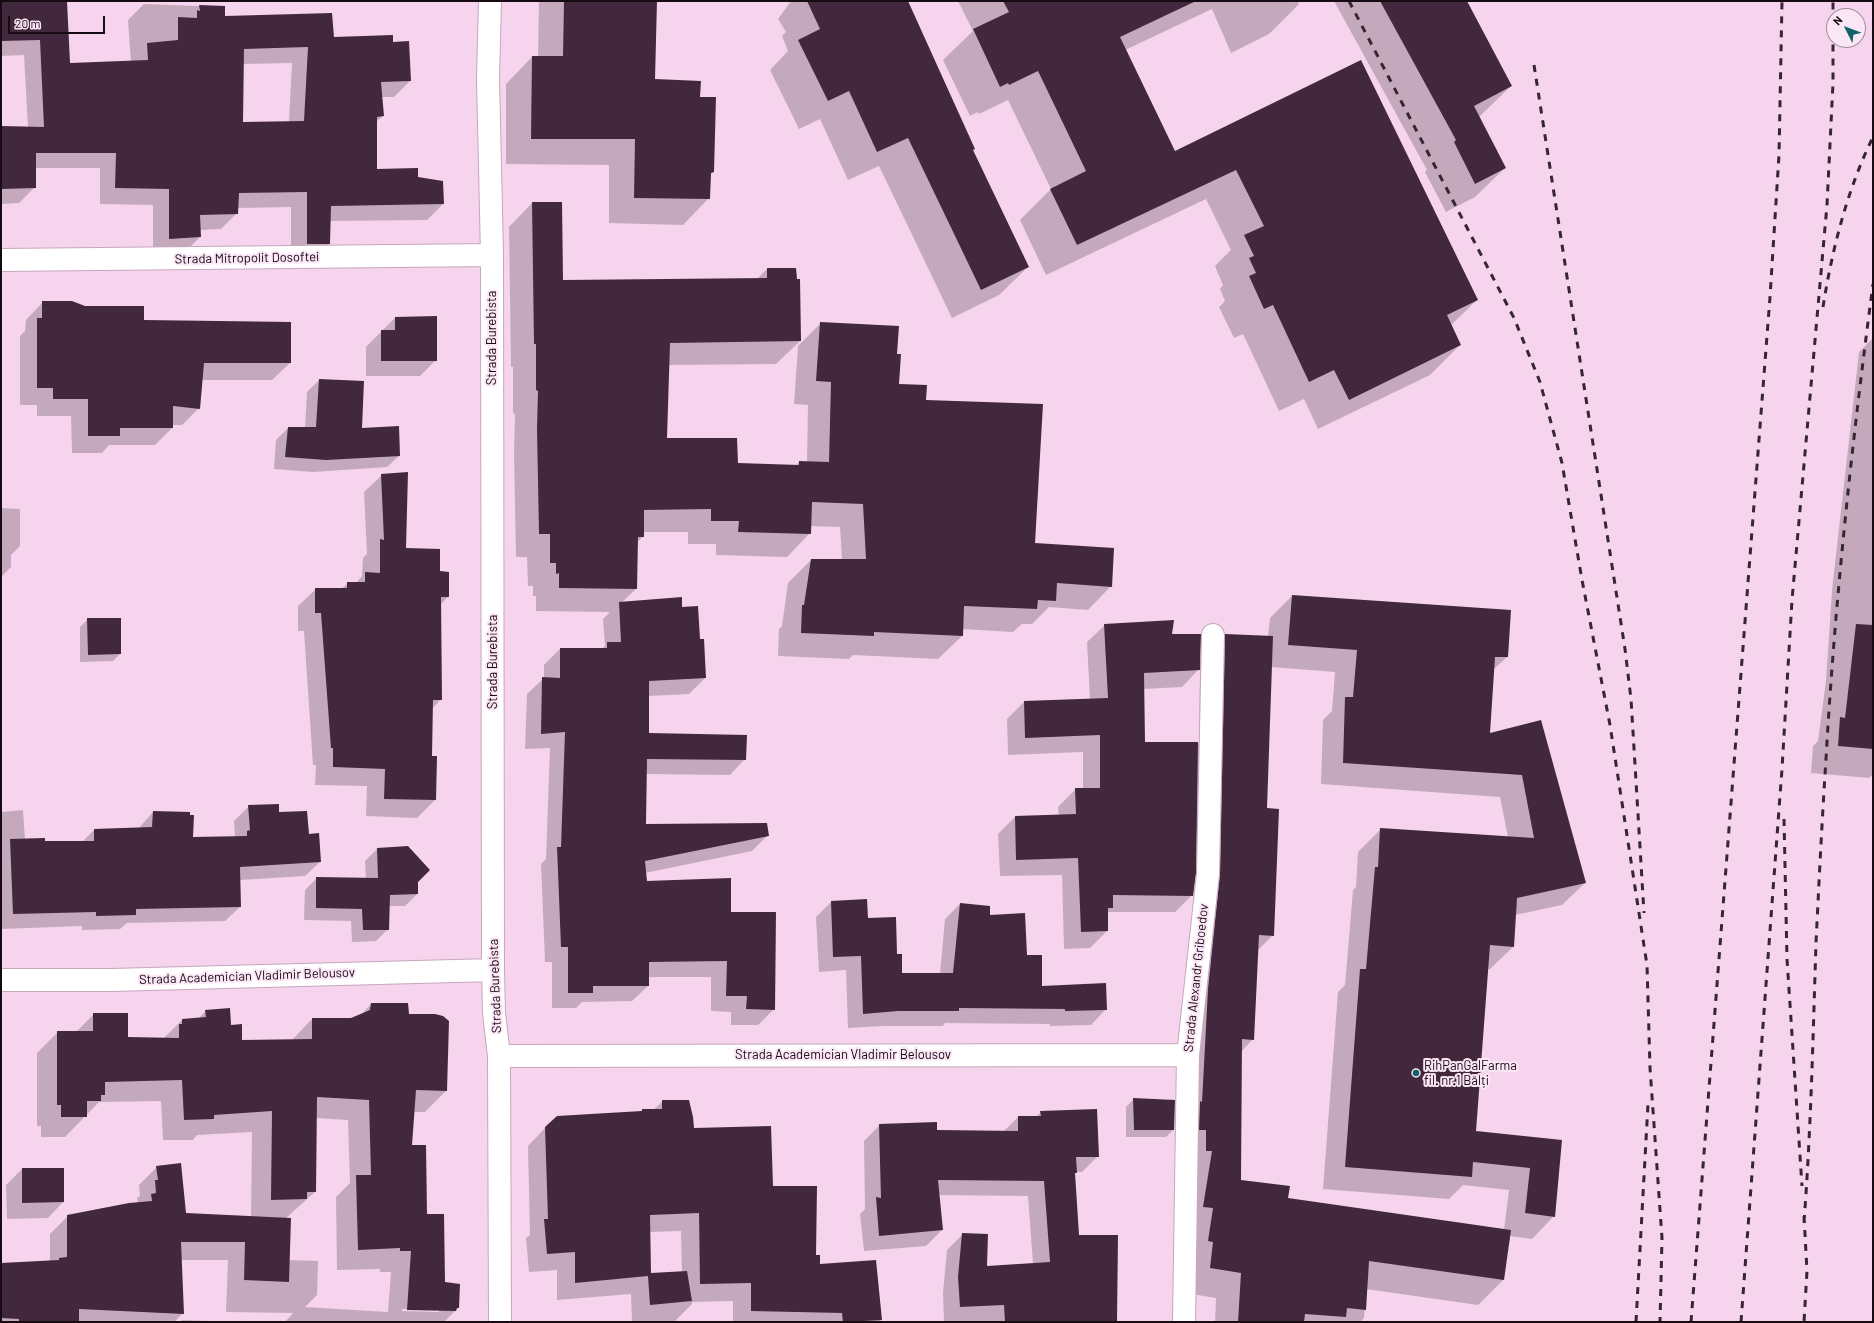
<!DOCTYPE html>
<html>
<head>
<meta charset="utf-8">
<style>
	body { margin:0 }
	#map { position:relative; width:1874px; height:1323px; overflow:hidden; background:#f6d4ed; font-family:Barlow,sans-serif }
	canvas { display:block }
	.frame { position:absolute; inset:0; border:2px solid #160a13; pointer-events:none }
	.north { position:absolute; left:1826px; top:8px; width:40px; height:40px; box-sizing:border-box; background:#fbe6f5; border:1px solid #9f8e9b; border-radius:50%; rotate:312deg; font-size:11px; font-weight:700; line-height:16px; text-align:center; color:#160a13 }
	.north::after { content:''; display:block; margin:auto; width:14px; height:18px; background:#126269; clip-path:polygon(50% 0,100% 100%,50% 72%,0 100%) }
	.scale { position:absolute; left:8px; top:16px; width:97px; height:18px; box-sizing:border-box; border:2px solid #160a13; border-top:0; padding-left:5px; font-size:12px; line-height:14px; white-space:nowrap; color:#160a13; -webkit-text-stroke:3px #fbe6f5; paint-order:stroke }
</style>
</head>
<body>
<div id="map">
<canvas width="1874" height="1323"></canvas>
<div class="frame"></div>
<div class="north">N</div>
<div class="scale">20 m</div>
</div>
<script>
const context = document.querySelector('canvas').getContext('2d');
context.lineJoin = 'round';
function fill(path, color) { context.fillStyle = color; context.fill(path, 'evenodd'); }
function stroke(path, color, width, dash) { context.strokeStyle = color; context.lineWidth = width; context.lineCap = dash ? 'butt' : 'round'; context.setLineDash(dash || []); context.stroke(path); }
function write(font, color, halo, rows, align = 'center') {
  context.font = font + ' Barlow,sans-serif'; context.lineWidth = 4; context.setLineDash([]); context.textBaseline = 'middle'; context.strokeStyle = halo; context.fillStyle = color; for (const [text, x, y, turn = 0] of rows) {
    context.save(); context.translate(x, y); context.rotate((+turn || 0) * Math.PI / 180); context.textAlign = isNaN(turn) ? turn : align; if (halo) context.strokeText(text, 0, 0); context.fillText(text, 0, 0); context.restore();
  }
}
const shadow = new Path2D(`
	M 1,1 L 66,1 L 69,64 L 131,62 L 128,20 L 144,4 L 224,7 L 224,17 L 333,39 L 392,43 L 410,81 L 394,97 L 381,97 L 383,116 L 376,122 L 376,170 L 417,178 L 443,204 L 427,220 L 329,221 L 329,244 L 313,260 L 291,260 L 291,207 L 238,208 L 237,213 L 221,229 L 200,230 L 200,237 L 184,253 L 153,254 L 153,205 L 100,204 L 100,168 L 35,168 L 35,187 L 19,203 L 1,204 L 1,127 L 28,127 L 24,55 L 1,56 ZM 292,63 L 289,122 L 242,123 L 243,64 Z
	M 539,1 L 656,1 L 654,80 L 713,172 L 710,175 L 709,198 L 683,225 L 609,223 L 609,165 L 506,164 L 506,84 L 532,57 L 538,57 Z
	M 791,1 L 907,1 L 972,151 L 1028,267 L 999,295 L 952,318 L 879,166 L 848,180 L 820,119 L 799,129 L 770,70 L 788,51 L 782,36 L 786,32 L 778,19 Z
	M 958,1 L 1297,1 L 1299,4 L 1269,34 L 1231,53 L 1212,9 L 1125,50 L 1174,152 L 1360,61 L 1477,300 L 1451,325 L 1460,345 L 1430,375 L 1318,429 L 1304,399 L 1279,411 L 1243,334 L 1234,338 L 1219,307 L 1225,301 L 1220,289 L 1223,285 L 1215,266 L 1231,250 L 1206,199 L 1046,275 L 1020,220 L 1051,189 L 1008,100 L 979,114 L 978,112 L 970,116 L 943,60 L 973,31 Z
	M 1334,1 L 1466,1 L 1511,86 L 1479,117 L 1505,168 L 1475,197 L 1446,212 L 1425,172 L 1427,170 Z
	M 532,203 L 562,281 L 757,279 L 767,269 L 800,341 L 776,364 L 668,365 L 666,439 L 737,464 L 796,466 L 799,462 L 807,462 L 808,405 L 794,404 L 798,346 L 821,323 L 896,355 L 898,385 L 925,401 L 1034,544 L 1111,586 L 1088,610 L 1049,607 L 1032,624 L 1022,624 L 1013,632 L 962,629 L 962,636 L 938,659 L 853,655 L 849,659 L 778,656 L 779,629 L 782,626 L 788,583 L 811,560 L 842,560 L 840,527 L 810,526 L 810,533 L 787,557 L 716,555 L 716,544 L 688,544 L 688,532 L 643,532 L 643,536 L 637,543 L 636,589 L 622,602 L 681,608 L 699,640 L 705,678 L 689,694 L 648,696 L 648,734 L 745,759 L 730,775 L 646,774 L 645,825 L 768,835 L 752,851 L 645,873 L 646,882 L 730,913 L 774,1009 L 758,1025 L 731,1025 L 731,1012 L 711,1011 L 711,977 L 648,977 L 648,986 L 632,1001 L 582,1002 L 576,1008 L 552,1008 L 552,962 L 545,962 L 541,864 L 546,859 L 550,748 L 525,749 L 527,694 L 544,678 L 544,665 L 560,649 L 602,649 L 605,646 L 603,619 L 610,612 L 536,611 L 536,596 L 533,596 L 533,586 L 528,586 L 527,557 L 516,557 L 514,453 L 515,414 L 513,413 L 513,367 L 511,367 L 509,227 Z
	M 43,302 L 85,307 L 143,321 L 290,363 L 272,380 L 202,380 L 199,408 L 182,425 L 172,425 L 172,428 L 155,445 L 109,445 L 102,453 L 72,453 L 71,416 L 37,416 L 37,405 L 20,405 L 20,336 L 25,331 L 26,320 Z
	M 395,318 L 436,360 L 420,376 L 366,376 L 366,347 Z
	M 1873,338 L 1873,774 L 1869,778 L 1811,773 L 1813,746 L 1818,741 L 1826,681 L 1832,590 L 1859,352 Z
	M 319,380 L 361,429 L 399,456 L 387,467 L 313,472 L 274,469 L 276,440 L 288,428 L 305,428 L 307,392 Z
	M 382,475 L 405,549 L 439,572 L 448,597 L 440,605 L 441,699 L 432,709 L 431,757 L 435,800 L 417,818 L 366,816 L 367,786 L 315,785 L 316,765 L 313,765 L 304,631 L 298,631 L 298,606 L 316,589 L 341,589 L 348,583 L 356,583 L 362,576 L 363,558 L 367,554 L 364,492 Z
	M 1,508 L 20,509 L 20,546 L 11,555 L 11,567 L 1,577 Z
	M 1292,596 L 1510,611 L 1507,657 L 1493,670 L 1489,734 L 1540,721 L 1585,883 L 1562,905 L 1515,915 L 1513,947 L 1490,969 L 1487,969 L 1475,1132 L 1561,1141 L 1554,1216 L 1532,1239 L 1510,1236 L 1503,1280 L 1478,1305 L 1366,1289 L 1364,1318 L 1360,1322 L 1215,1322 L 1216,1298 L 1185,1293 L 1182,1155 L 1175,1155 L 1175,1128 L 1166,1137 L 1126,1137 L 1126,1107 L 1134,1099 L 1173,1129 L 1178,1125 L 1196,900 L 1196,870 L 1195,870 L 1192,895 L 1175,912 L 1108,912 L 1107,931 L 1090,948 L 1064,949 L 1062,875 L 1000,876 L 998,834 L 1015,817 L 1059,816 L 1058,807 L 1076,789 L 1083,789 L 1083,752 L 1008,755 L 1007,719 L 1024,702 L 1090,699 L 1087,642 L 1105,625 L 1171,635 L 1199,661 L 1226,635 L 1268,637 L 1270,618 ZM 1271,667 L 1335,672 L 1332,711 L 1323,720 L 1321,784 L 1500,797 L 1508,837 L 1380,830 L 1358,852 L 1356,887 L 1353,890 L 1345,985 L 1338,992 L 1323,1189 L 1449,1199 L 1463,1185 L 1509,1190 L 1504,1230 L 1287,1199 L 1240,1181 L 1241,1052 L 1253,1039 L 1257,951 L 1273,935 L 1266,809 ZM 1200,668 L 1199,743 L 1144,743 L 1143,689 L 1182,687 Z
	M 88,619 L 120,654 L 113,661 L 80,662 L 80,627 Z
	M 249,806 L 278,813 L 308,835 L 320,862 L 305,876 L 240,880 L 240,907 L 225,921 L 127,923 L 120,929 L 82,930 L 82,926 L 1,929 L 1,812 L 23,810 L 25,839 L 44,842 L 82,842 L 94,830 L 139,828 L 153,812 L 192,838 L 235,837 L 234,821 Z
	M 377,849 L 417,882 L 417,894 L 405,906 L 388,906 L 388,929 L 376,941 L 352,942 L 351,921 L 304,920 L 305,890 L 317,878 L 366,879 L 365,861 Z
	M 831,902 L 867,919 L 896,955 L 901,974 L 940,974 L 945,919 L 960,904 L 989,916 L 1026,956 L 1041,987 L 1106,1009 L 1091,1025 L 1050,1026 L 1050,1024 L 945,1023 L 943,1026 L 883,1026 L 848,1028 L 846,970 L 819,972 L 816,917 Z
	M 371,1004 L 408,1015 L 446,1091 L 425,1112 L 414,1112 L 411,1146 L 426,1215 L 444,1283 L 458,1308 L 444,1322 L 285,1322 L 293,1313 L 226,1312 L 228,1260 L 181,1260 L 183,1313 L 174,1322 L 1,1322 L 1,1264 L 50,1262 L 50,1234 L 68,1216 L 138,1203 L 137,1198 L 140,1196 L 139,1185 L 157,1167 L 185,1214 L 251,1217 L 252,1132 L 197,1135 L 193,1140 L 163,1140 L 161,1101 L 99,1102 L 65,1137 L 41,1137 L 41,1126 L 37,1126 L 37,1053 L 58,1032 L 76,1032 L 94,1014 L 127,1038 L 164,1038 L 182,1020 L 198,1019 L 206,1011 L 230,1026 L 241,1041 L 292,1040 L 312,1019 L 352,1019 L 361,1015 ZM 315,1118 L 348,1120 L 350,1183 L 336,1197 L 337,1270 L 380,1269 L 380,1272 L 391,1272 L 388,1312 L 305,1307 L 317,1295 L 318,1261 L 289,1260 L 286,1218 L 315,1192 ZM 402,1309 L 439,1310 L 439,1312 L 402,1311 Z
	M 663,1101 L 693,1130 L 772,1187 L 819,1265 L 881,1320 L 879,1322 L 733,1322 L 733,1301 L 692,1302 L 692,1304 L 674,1322 L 632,1322 L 631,1294 L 557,1300 L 557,1270 L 529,1272 L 526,1238 L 530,1235 L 528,1146 L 546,1127 L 640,1113 L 642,1110 L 653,1110 ZM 681,1231 L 682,1273 L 650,1274 L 649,1232 Z
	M 1041,1112 L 1098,1156 L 1082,1172 L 1076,1172 L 1074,1175 L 1078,1236 L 1116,1322 L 987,1322 L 987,1321 L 944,1322 L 943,1293 L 947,1250 L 963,1234 L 986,1267 L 1033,1264 L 1028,1196 L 938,1195 L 942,1230 L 926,1246 L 864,1251 L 860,1214 L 865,1209 L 864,1141 L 880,1125 L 936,1131 L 1003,1132 L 1018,1117 L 1036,1117 Z
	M 22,1169 L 63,1169 L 63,1202 L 48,1218 L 7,1219 L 6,1185 Z
	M 182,1320 L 239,1322 L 180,1322 Z`);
const building = new Path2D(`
	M 2,1 L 67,1 L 70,63 L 148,60 L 147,43 L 178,40 L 178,17 L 197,18 L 197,10 L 200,11 L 199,5 L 225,6 L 225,16 L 332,13 L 334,37 L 393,35 L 393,42 L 409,41 L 411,81 L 381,82 L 384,116 L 377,117 L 377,169 L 418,168 L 418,177 L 443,181 L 444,204 L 331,206 L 330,244 L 307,244 L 307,192 L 239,193 L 238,214 L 200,215 L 201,237 L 169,239 L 169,189 L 115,188 L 116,153 L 36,153 L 36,188 L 1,189 L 1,126 L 44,127 L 40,40 L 1,41 ZM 308,47 L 304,121 L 243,122 L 244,49 Z
	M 564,1 L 657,1 L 655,79 L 701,81 L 700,97 L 716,97 L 714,172 L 711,173 L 710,199 L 634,198 L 635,139 L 531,139 L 532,56 L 563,56 Z
	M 807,1 L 908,1 L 975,149 L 973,150 L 1029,267 L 981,290 L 908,138 L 877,152 L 849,91 L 828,101 L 798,40 L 820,29 Z
	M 1003,1 L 1196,1 L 1120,37 L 1175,151 L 1361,60 L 1478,300 L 1447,315 L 1461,345 L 1349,400 L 1334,370 L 1309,382 L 1273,305 L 1264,309 L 1249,276 L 1256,273 L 1249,258 L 1254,256 L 1244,235 L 1264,226 L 1236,170 L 1077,245 L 1050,189 L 1086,171 L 1038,71 L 1009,85 L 1008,83 L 1000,87 L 973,29 L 1009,12 Z
	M 1380,1 L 1467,1 L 1512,86 L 1474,106 L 1506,168 L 1475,184 L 1454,142 L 1456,140 Z
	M 532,202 L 562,202 L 563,280 L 767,278 L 767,268 L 796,268 L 797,279 L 800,279 L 801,341 L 670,343 L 667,438 L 737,438 L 738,463 L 799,465 L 799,461 L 829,462 L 831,382 L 816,381 L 820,322 L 899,326 L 897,354 L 901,354 L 899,384 L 927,385 L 926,400 L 1043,404 L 1035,543 L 1114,548 L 1112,587 L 1057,583 L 1056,601 L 1038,600 L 1037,609 L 964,606 L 963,636 L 874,632 L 874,636 L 801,633 L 802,605 L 804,605 L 811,559 L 866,559 L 863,504 L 812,502 L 811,534 L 738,532 L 739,521 L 711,521 L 711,509 L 644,510 L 644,537 L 638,537 L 637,589 L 559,588 L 559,573 L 556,574 L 556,563 L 550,563 L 550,534 L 539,534 L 537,429 L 538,391 L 536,390 L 536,344 L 534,344 Z
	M 42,301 L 72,301 L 85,306 L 144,306 L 144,320 L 291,322 L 291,363 L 204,363 L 200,409 L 173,406 L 173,428 L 120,428 L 120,436 L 88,436 L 88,399 L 53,399 L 53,388 L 37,388 L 37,318 L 42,318 Z
	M 437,316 L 437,361 L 381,361 L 381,330 L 395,330 L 395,317 Z
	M 319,379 L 364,381 L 362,428 L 399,426 L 400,456 L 326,460 L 285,457 L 288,427 L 316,427 Z
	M 408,472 L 406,548 L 440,549 L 440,571 L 449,572 L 449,597 L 441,597 L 442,700 L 433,700 L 432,756 L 437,756 L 436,800 L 384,799 L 385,769 L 333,767 L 333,748 L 331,748 L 321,613 L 315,613 L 315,588 L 347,588 L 347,582 L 365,582 L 365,572 L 380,573 L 380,539 L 384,540 L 381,474 Z
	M 1292,595 L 1511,610 L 1508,657 L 1495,657 L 1490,733 L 1541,720 L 1586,883 L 1517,898 L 1514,947 L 1490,945 L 1476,1131 L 1562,1140 L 1555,1217 L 1525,1213 L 1530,1168 L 1473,1162 L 1472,1177 L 1345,1167 L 1360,969 L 1366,969 L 1375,867 L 1378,867 L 1380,828 L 1534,838 L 1522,775 L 1343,763 L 1345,697 L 1353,697 L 1357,650 L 1288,645 Z
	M 682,597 L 682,607 L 698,606 L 700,639 L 704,639 L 706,678 L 649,681 L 649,733 L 747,735 L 746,760 L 647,759 L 646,824 L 767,823 L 769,836 L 645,861 L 647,881 L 731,878 L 731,912 L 776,912 L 775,1010 L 746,1009 L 747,996 L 726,996 L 727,961 L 649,962 L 649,986 L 593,986 L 593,993 L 568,993 L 568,947 L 561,947 L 557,847 L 561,847 L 565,732 L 541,734 L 542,677 L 560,678 L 560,648 L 607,648 L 607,642 L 621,642 L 619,602 Z
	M 87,618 L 121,618 L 121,654 L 88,655 Z
	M 1174,620 L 1172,634 L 1201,634 L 1200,670 L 1144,673 L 1145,742 L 1198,742 L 1196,873 L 1193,896 L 1113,895 L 1113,908 L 1108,908 L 1108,931 L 1081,932 L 1078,858 L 1016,860 L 1015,816 L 1076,814 L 1075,788 L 1100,788 L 1100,735 L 1025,738 L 1024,701 L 1108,698 L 1104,624 Z
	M 1856,624 L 1873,625 L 1873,749 L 1838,746 L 1840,717 L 1845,718 Z
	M 1225,634 L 1273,636 L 1267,808 L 1279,809 L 1274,936 L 1259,935 L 1254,1040 L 1242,1039 L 1241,1180 L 1290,1186 L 1288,1198 L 1511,1230 L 1504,1280 L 1369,1261 L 1366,1310 L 1347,1308 L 1346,1317 L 1305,1314 L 1304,1322 L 1238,1322 L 1241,1273 L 1210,1268 L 1213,1242 L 1208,1241 L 1213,1208 L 1203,1207 L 1212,1151 L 1206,1151 L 1206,1130 L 1199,1130 L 1200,1101 L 1202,1102 L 1208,989 L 1220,874 Z
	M 279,804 L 279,812 L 307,811 L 309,834 L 319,833 L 321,862 L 240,867 L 241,907 L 136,909 L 136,915 L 96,916 L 96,912 L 13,914 L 10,839 L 45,838 L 45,841 L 94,841 L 94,829 L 152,827 L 153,811 L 190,812 L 190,815 L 194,815 L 193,837 L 247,836 L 247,831 L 250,830 L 248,805 Z
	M 408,846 L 430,870 L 418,882 L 418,894 L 390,895 L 389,930 L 363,930 L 362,909 L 316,908 L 316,877 L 378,878 L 377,848 Z
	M 867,899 L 868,918 L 896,917 L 897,954 L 902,954 L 902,973 L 953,973 L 960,903 L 990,906 L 990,915 L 1025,913 L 1027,955 L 1042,955 L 1042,986 L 1106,983 L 1107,1010 L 1065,1011 L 1065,1009 L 959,1008 L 959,1011 L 898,1011 L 863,1014 L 861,956 L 833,957 L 831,901 Z
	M 371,1003 L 408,1003 L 409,1014 L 435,1014 L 443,1016 L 449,1021 L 447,1091 L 416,1090 L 412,1145 L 426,1145 L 427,1214 L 444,1214 L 445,1282 L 460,1284 L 459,1308 L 457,1308 L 456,1311 L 407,1310 L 411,1251 L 400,1251 L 400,1248 L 358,1250 L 356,1175 L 371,1175 L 369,1100 L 317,1097 L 316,1192 L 307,1192 L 307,1199 L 271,1200 L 272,1111 L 214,1115 L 214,1119 L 184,1120 L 182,1080 L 105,1082 L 105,1095 L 101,1095 L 101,1101 L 87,1101 L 87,1117 L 61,1117 L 61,1105 L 57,1105 L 57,1031 L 93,1031 L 93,1013 L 128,1013 L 128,1037 L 179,1038 L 179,1024 L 182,1024 L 182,1019 L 206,1017 L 205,1010 L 230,1008 L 231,1025 L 242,1024 L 242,1040 L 312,1039 L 312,1018 L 351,1018 L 370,1010 Z
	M 1133,1098 L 1175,1100 L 1174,1130 L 1134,1130 Z
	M 662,1100 L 689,1100 L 693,1117 L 694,1128 L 771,1126 L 773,1186 L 817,1186 L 816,1255 L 820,1255 L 820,1264 L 876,1260 L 882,1320 L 843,1322 L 842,1313 L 751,1311 L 751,1283 L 700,1284 L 699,1213 L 650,1215 L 651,1273 L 687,1271 L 692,1301 L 650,1305 L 648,1276 L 575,1283 L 575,1252 L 547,1254 L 544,1219 L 548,1219 L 545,1127 L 557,1116 L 642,1111 L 642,1109 L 662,1109 Z
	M 1097,1109 L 1099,1157 L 1076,1157 L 1077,1173 L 1075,1173 L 1079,1235 L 1118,1235 L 1117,1322 L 1005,1322 L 1004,1305 L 960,1307 L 958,1277 L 962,1233 L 988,1234 L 987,1266 L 1050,1262 L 1044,1181 L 938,1180 L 943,1230 L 879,1236 L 876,1197 L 881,1198 L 879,1124 L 937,1122 L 937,1130 L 1018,1131 L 1018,1116 L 1041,1116 L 1040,1111 Z
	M 181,1163 L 186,1213 L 291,1218 L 289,1282 L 244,1280 L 245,1242 L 181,1242 L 184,1314 L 79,1309 L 79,1322 L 19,1322 L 19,1319 L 1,1318 L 1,1263 L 59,1260 L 59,1258 L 67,1257 L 67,1215 L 129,1203 L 152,1201 L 151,1194 L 156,1193 L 155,1180 L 158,1180 L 156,1166 Z
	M 22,1168 L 64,1168 L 64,1202 L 22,1203 Z`);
const minor = new Path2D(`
	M 490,1 L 488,78 L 492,255 L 493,970 L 494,1013 L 499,1056 L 500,1322
	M 1,260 L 492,255
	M 1,980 L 111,980 L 493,970
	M 499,1056 L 1188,1055
	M 1184,1322 L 1188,1055 L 1208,874 L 1213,635`);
const rail = new Path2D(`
	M 1349,1 L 1514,318 L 1540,382 L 1562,463 L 1582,580 L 1610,725 L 1647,965 L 1650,1068 L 1662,1238 L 1660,1322
	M 1534,65 L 1625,649 L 1631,699 L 1644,913
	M 1823,307 C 1832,250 1847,190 1873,137
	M 1784,819 L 1787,959 L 1802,1186
	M 1804,1216 L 1807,1271 L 1804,1322
	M 1804,1222 C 1811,1129 1813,1036 1816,943 C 1819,882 1822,820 1826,759 C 1835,600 1852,442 1873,284
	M 1636,1322 L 1648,1104
	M 1691,1322 L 1770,297 L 1779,155 L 1782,1
	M 1741,1322 L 1782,769 L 1792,600 L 1827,205 L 1833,83 L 1833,1`);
const markers = [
	[1416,1073,4,"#126269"]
];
const streetNames = [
	["Strada Mitropolit Dosoftei",247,258,-1],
	["Strada Burebista",492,338,-90],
	["Strada Burebista",493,662,-90],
	["Strada Academician Vladimir Belousov",247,976,-2],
	["Strada Alexandr Griboedov",1196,978,-84],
	["Strada Burebista",495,986,-92],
	["Strada Academician Vladimir Belousov",843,1055]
];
const poiNames = [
	["RihPanGalFarma",1424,1066],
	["fil. nr.1 Bălți",1424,1081]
];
fill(shadow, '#0003');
fill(building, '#42283c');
stroke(minor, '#c7a6be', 24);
stroke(minor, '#fff', 22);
stroke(rail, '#352631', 3, [7, 7]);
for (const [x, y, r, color] of markers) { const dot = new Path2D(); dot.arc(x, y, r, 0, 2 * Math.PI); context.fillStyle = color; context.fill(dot); stroke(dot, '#fbe6f5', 1.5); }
write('13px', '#160a13', '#fbe6f5', streetNames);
write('13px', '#160a13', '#fbe6f5', poiNames, 'left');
</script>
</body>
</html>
